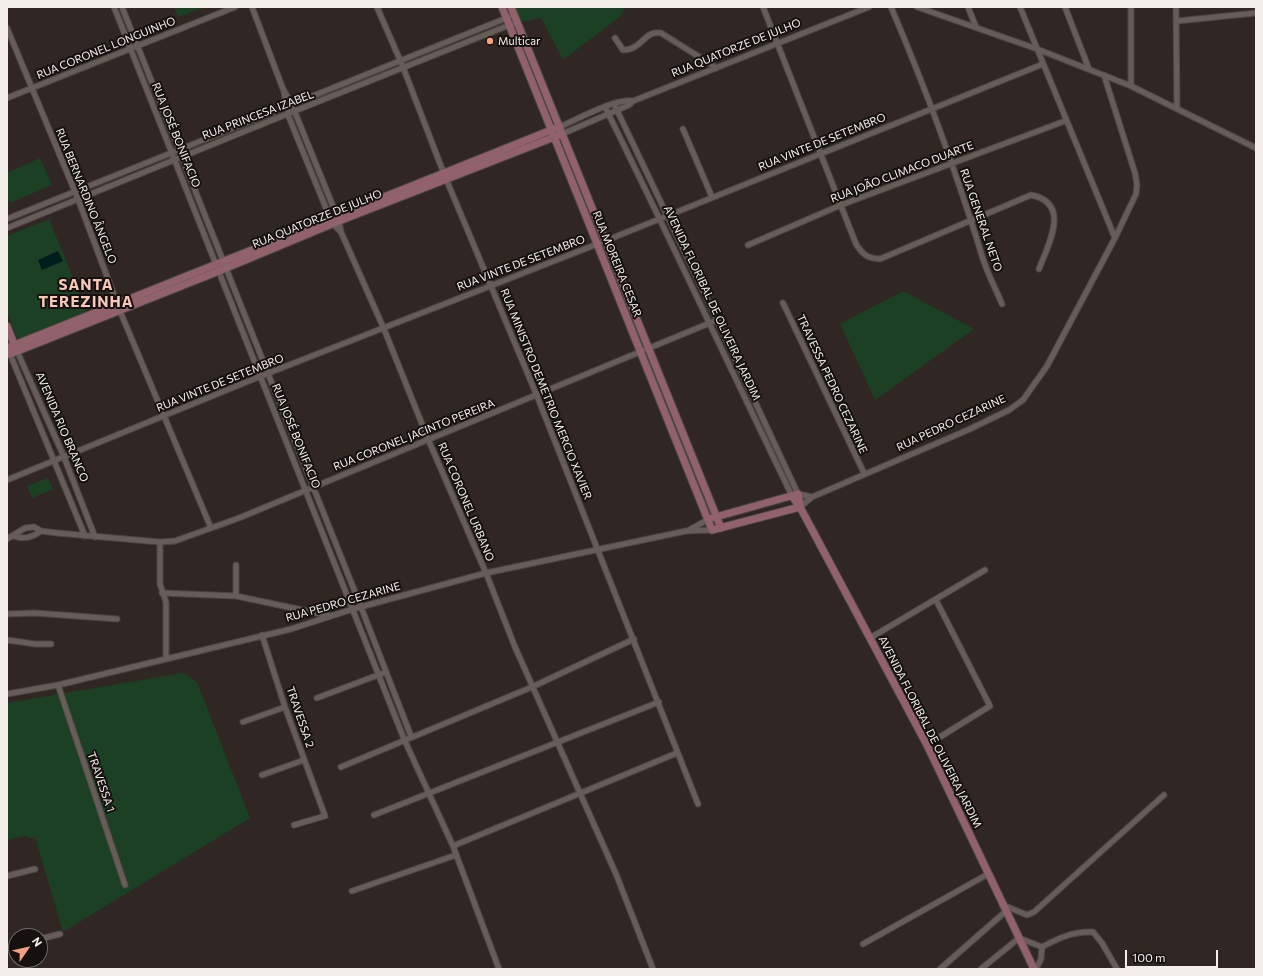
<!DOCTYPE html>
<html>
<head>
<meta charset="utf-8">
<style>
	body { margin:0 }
	#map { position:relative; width:1263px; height:976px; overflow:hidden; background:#302724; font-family:Commissioner,sans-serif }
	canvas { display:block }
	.frame { position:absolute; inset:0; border:8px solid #f5efec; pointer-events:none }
	.north { position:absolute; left:8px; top:928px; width:40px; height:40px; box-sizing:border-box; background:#15110f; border:1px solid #6f6a67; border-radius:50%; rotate:56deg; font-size:11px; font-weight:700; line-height:16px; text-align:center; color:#f5efec }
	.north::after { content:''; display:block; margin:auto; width:14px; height:18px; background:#f49f86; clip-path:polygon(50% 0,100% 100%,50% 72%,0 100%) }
	.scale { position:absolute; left:1125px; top:950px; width:93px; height:18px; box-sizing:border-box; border:2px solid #f5efec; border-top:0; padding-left:5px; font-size:12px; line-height:14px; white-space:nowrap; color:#f5efec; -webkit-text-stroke:3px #15110f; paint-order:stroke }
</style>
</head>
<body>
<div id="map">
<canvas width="1263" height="976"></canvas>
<div class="frame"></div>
<div class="north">N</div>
<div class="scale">100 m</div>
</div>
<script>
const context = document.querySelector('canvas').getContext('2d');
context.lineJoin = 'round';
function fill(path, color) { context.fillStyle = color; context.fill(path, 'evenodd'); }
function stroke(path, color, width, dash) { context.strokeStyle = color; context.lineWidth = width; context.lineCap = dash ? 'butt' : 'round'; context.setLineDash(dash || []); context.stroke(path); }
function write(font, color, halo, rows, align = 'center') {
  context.font = font + ' Commissioner,sans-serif'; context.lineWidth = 4; context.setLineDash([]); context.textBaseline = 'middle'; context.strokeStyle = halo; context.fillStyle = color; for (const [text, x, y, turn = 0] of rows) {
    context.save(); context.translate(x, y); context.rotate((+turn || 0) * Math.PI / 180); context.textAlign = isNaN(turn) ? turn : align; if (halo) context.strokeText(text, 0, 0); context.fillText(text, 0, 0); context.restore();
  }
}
const green = new Path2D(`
	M 174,7 L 204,7 L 178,17 Z
	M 514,7 L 625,7 L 621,16 L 563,60 L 541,18 L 520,22 Z
	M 40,158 L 52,185 L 10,203 L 7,195 L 7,173 Z
	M 49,219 L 87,312 L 18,340 L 7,312 L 7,236 Z
	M 903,291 L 974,329 L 875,400 L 840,324 Z
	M 48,478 L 53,489 L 32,498 L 27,486 Z
	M 183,673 L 197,682 L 250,818 L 63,932 L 36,840 L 26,836 L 7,840 L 7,703 Z`);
const water = new Path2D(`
	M 58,251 L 63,261 L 42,270 L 38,260 Z`);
const street = new Path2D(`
	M 114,7 L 404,739 L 453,846 L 499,969
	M 122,7 L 361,607 L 411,736
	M 252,7 L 283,89 L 292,105 L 339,221 L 341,232 L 384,329 L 428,439 L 486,573 L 515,647 L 616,874 L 653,969
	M 377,7 L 403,67 L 444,174 L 537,396 L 698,804
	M 763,7 L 856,244 C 863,255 867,258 880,259 L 1031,195 C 1072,203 1048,245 1039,269
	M 891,7 C 926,89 957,174 983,259 C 988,275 996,289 1002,304
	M 917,7 L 1037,49 L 1131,86 L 1256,148
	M 968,7 L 976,27
	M 1020,7 L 1115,238
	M 1065,7 L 1089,69
	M 1131,7 L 1131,86
	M 1176,7 L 1177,109
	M 1177,21 L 1256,13
	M 7,28 L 78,199 L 120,311 L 211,528
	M 615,38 L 623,50 C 642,50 644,30 661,33 L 717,68
	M 284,92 L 288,115 L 332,223 L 340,231
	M 7,98 L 235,7
	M 614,104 L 717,320 L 798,494 L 812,497 L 970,429 L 1009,410 L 1023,400 L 1047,366 L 1115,238 L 1136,194 L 1137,185 L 1135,173 L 1104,75
	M 605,107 C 669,236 729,366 792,496
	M 559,127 C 579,119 612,99 633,101 L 869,7
	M 683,129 L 712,197
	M 562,134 L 629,105 L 633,101
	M 7,219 L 514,15
	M 7,228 C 176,158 347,90 517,22
	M 748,245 L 841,205 L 1065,121
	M 783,303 L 864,473
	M 17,351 L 64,457 L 95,537
	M 9,355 L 10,354 L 85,536
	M 7,480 L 261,376 L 605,241 L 1043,64
	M 800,507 L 812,497
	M 689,530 L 709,519
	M 14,536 C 24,540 33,537 41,531
	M 7,539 L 25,528 L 34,527 L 41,531 L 57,533 L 160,542 L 175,541 L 239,518 L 717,320
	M 160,542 L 160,584 L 166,602 L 166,659
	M 236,565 L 236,596
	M 162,593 L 236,596 L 331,616
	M 7,614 L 35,613 L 117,619
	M 262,635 L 285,707 L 325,816 L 294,825
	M 870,638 L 985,570
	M 7,640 L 35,644 L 51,644
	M 58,685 L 125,885
	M 7,694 L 58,685 L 291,629 L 353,609 L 486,573 L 686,531 L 712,530
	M 317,698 L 386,672
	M 243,722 L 285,707
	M 927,745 L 990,706 L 936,600
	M 341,767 L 532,687 L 634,639
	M 262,775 L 304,760
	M 374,815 L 659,702
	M 453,846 L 677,753
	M 7,876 L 35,869
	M 352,891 L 456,855
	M 1003,905 L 1027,915 L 1034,912 L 1164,795
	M 40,939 L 60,934
	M 863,944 L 988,874
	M 1042,947 C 1059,938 1073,931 1093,932 L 1102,943 L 1117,969
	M 7,948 L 16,946
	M 940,969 L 1005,912
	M 981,969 L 1019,938 L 1042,947 L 1041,959 L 1036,969`);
const secondary = new Path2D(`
	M 502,7 L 712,530 L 800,507
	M 511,7 L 721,528
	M 7,326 L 16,349
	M 7,347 L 10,354 L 219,271 L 339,221 L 562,134
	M 7,348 L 559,127
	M 792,496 L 800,507 L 927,745 L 1034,969
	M 712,518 L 798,494 L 800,505`);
const markers = [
	[490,41,4,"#f49f86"]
];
const poiNames = [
	["Multicar",498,41]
];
const streetNames = [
	["RUA CORONEL LONGUINHO",106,48,-22],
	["RUA QUATORZE DE JULHO",736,48,-22],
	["RUA PRINCESA IZABEL",258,115,-21],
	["RUA JOSÉ BONIFACIO",176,135,68],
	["RUA VINTE DE SETEMBRO",822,142,-22],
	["RUA JOÃO CLIMACO DUARTE",902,172,-21],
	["RUA BERNARDINO ÂNGELO",86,196,68],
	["RUA QUATORZE DE JULHO",317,219,-22],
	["RUA GENERAL NETO",981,220,71],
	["RUA VINTE DE SETEMBRO",521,263,-21],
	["RUA MOREIRA CESAR",617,264,68],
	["AVENIDA FLORIBAL DE OLIVEIRA JARDIM",712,303,65],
	["RUA VINTE DE SETEMBRO",220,383,-22],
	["TRAVESSA PEDRO CEZARINE",832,384,65],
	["RUA MINISTRO DEMETRIO MERCIO XAVIER",546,394,68],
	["RUA PEDRO CEZARINE",951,423,-25],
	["AVENIDA RIO BRANCO",62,427,67],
	["RUA CORONEL JACINTO PEREIRA",414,435,-22],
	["RUA JOSÉ BONIFACIO",296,436,68],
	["RUA CORONEL URBANO",466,502,67],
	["RUA PEDRO CEZARINE",343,602,-16],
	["TRAVESSA 2",300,717,71],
	["AVENIDA FLORIBAL DE OLIVEIRA JARDIM",930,732,63],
	["TRAVESSA 1",101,782,71]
];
const districtNames = [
	["SANTA",86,285],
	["TEREZINHA",86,302]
];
fill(green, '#1b4023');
fill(water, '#001c1d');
stroke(street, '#4d4643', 7);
stroke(secondary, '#4d4643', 9);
stroke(street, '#665c58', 5);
stroke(secondary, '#91626c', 7);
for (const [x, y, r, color] of markers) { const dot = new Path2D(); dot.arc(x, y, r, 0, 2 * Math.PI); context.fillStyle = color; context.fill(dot); stroke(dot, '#15110f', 1.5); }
write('11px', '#f5efec', '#15110f', poiNames, 'left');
write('11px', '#f5efec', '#15110f', streetNames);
context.letterSpacing = '1px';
write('bold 15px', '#f9c8ba', '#15110f', districtNames);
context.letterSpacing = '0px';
</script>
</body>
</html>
